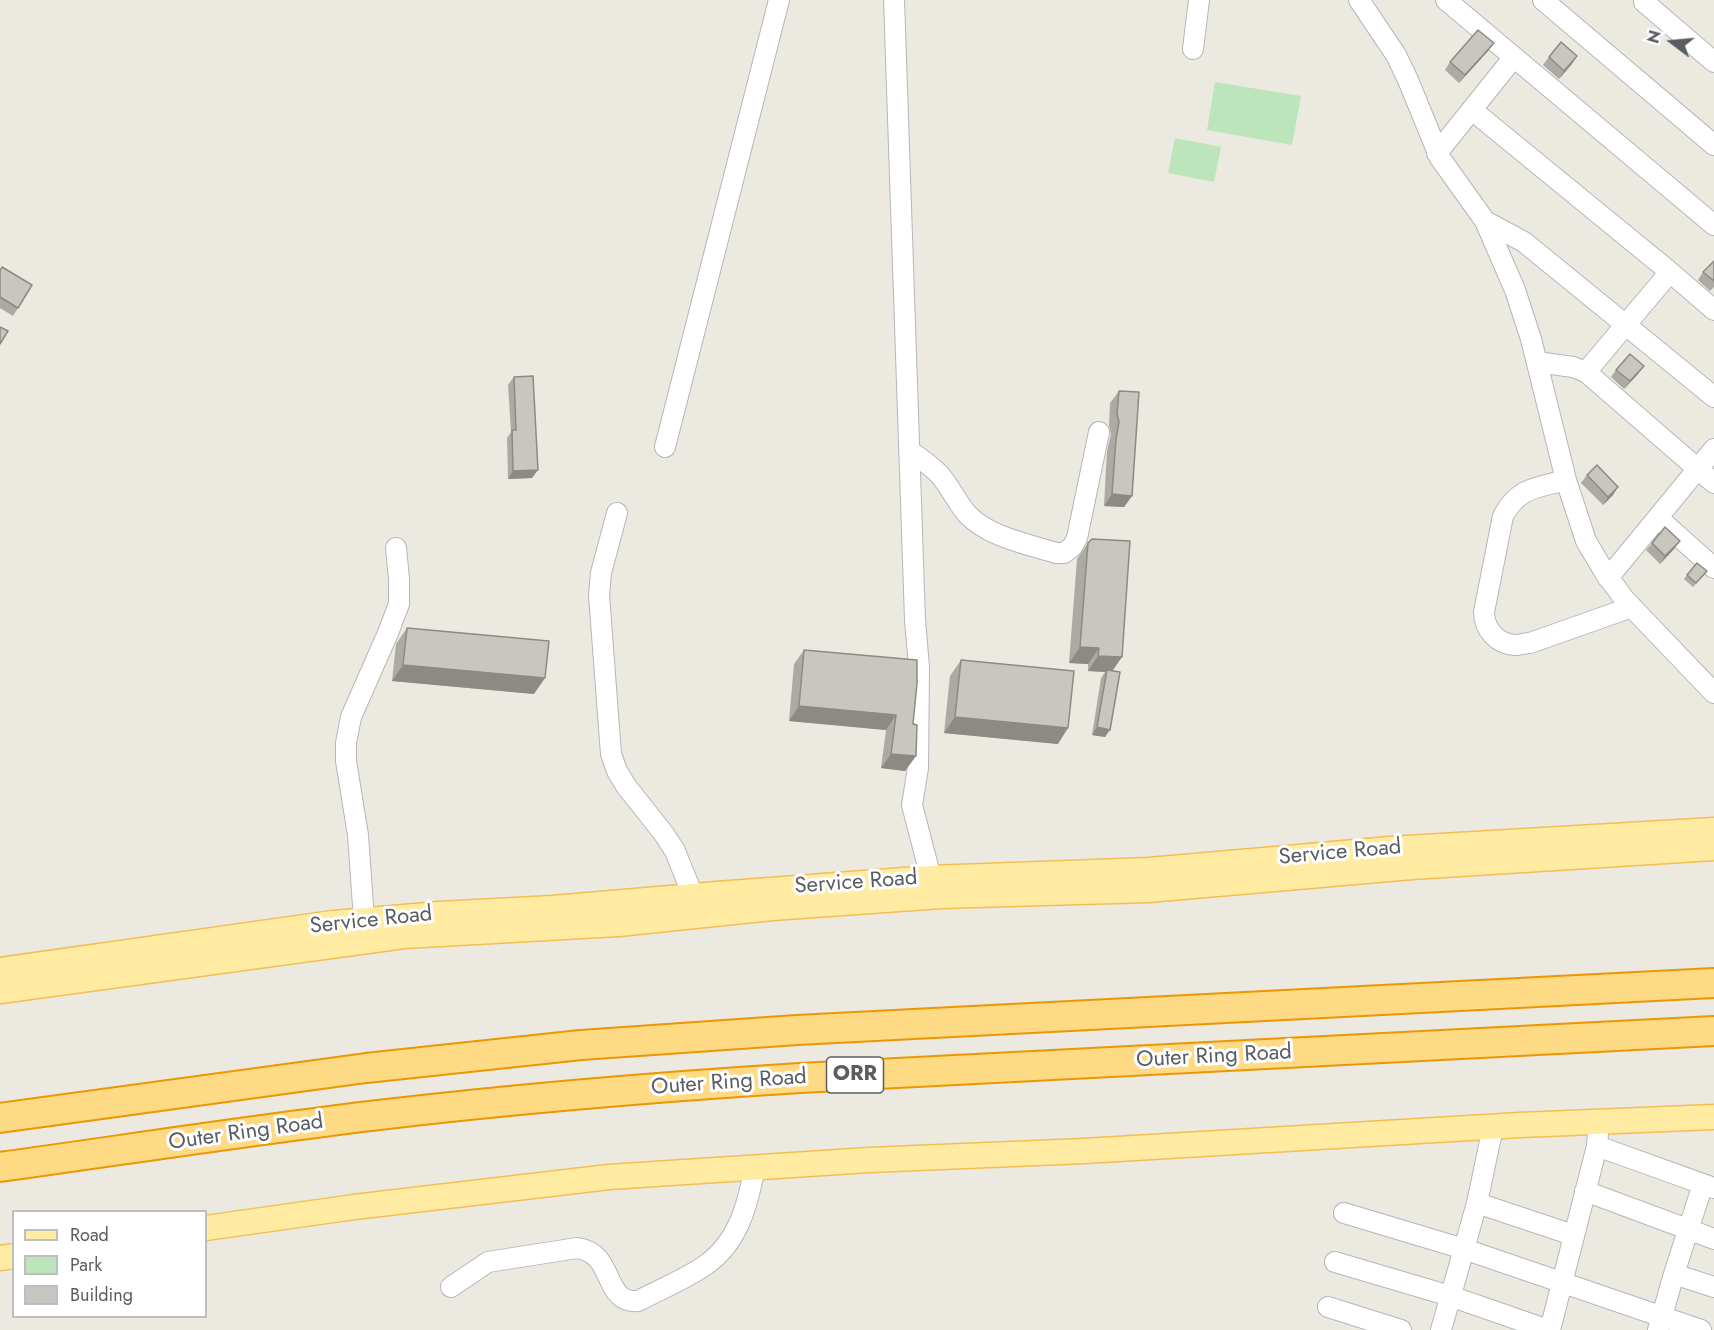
<!DOCTYPE html>
<html>
<head>
<meta charset="utf-8">
<style>
	body { margin:0 }
	#map { position:relative; width:1714px; height:1330px; overflow:hidden; background:#ece9e0; font-family:Jost,sans-serif }
	canvas { display:block }
	.legend { position:absolute; left:12px; top:1210px; width:195px; height:108px; box-sizing:border-box; background:#fff; border:2px solid #bdbec0; margin:0; padding:8px 10px; list-style:none; font-size:18px; color:#595d61 }
	.legend li { display:flex; align-items:center; gap:12px; height:30px }
	.legend b { width:30px; border:2px solid #bdbec0 }
	.north { position:absolute; left:1642px; top:12px; width:60px; height:60px; -webkit-text-stroke:4px #fff; paint-order:stroke; rotate:286deg; font-size:16px; font-weight:700; line-height:24px; text-align:center; color:#595d61 }
	.north::after { content:''; display:block; margin:auto; width:21px; height:27px; background:#595d61; clip-path:polygon(50% 0,100% 100%,50% 72%,0 100%) }
</style>
</head>
<body>
<div id="map">
<canvas width="1714" height="1330"></canvas>
<ul class="legend">
<li><b style="height:8px;background:#ffeca2"></b>Road</li>
<li><b style="height:16px;background:#bde5bb"></b>Park</li>
<li><b style="height:16px;background:#c9c5bf"></b>Building</li>
</ul>
<div class="north">N</div>
</div>
<script>
const context = document.querySelector('canvas').getContext('2d');
context.lineJoin = 'round';
function fill(path, color) { context.fillStyle = color; context.fill(path, 'evenodd'); }
function stroke(path, color, width, dash) { context.strokeStyle = color; context.lineWidth = width; context.lineCap = dash ? 'butt' : 'round'; context.setLineDash(dash || []); context.stroke(path); }
function write(font, color, halo, rows, align = 'center') {
  context.font = font + ' Jost,sans-serif'; context.lineWidth = 6; context.setLineDash([]); context.textBaseline = 'middle'; context.strokeStyle = halo; context.fillStyle = color; for (const [text, x, y, turn = 0] of rows) {
    context.save(); context.translate(x, y); context.rotate((+turn || 0) * Math.PI / 180); context.textAlign = isNaN(turn) ? turn : align; if (halo) context.strokeText(text, 0, 0); context.fillText(text, 0, 0); context.restore();
  }
}
const green = new Path2D(`
	M 1215,82 L 1301,96 L 1292,145 L 1207,130 Z
	M 1175,138 L 1221,147 L 1214,182 L 1168,173 Z`);
const minor = new Path2D(`
	M 894,0 L 915,620 L 919,667 L 918,768 L 912,805 L 931,878
	M 1359,0 L 1396,55 L 1408,80 L 1440,158 L 1485,221 L 1515,290 L 1531,339 L 1566,480 L 1586,541 L 1605,573 L 1625,600 L 1714,693
	M 1446,0 L 1714,225
	M 1543,0 L 1714,145
	M 1644,2 L 1714,62
	M 1193,49 L 1199,0
	M 1472,110 L 1670,272
	M 1437,153 L 1514,57
	M 1485,221 L 1524,242 L 1714,397
	M 1537,362 L 1573,367 L 1586,372 L 1714,483
	M 1586,372 L 1670,272 L 1714,310
	M 665,447 L 779,0
	M 910,451 C 920,458 930,465 939,474 C 950,486 957,503 968,515 C 989,537 1028,544 1056,553 L 1064,553 L 1072,547 L 1077,538 L 1099,432
	M 1566,480 C 1536,488 1519,487 1503,516 L 1484,612 C 1484,629 1497,644 1515,645 C 1520,645 1525,643 1530,643 L 1632,607
	M 617,513 L 601,573 L 599,595 L 611,754 L 617,771 L 626,786 L 664,834 L 675,851 L 693,896
	M 1658,518 L 1714,568
	M 1608,578 L 1714,449
	M 364,920 L 358,835 L 346,761 L 346,743 L 351,717 L 388,633 L 399,604 L 399,579 L 396,548
	M 1597,1146 L 1714,1188
	M 1585,1191 L 1714,1239
	M 1477,1203 L 1573,1235
	M 1344,1213 L 1464,1249 L 1701,1330
	M 1335,1262 L 1450,1296 L 1548,1330
	M 1674,1274 L 1714,1287
	M 451,1287 L 488,1262 L 577,1248 C 616,1253 602,1304 638,1301 C 659,1290 688,1278 707,1264 C 739,1241 748,1203 755,1167
	M 1328,1307 L 1401,1330
	M 1441,1330 L 1477,1203 L 1493,1127
	M 1550,1330 L 1597,1146 L 1599,1122
	M 1658,1330 L 1674,1274 L 1703,1184`);
const major = new Path2D(`
	M 0,970 L 333,923 L 439,914 L 553,908 L 717,894 L 931,878 L 1149,870 L 1390,849 L 1714,830
	M 0,991 L 404,936 L 618,924 L 772,908 L 941,896 L 1148,890 L 1412,867 L 1714,848
	M 206,1228 L 354,1207 L 609,1177 L 869,1160 L 1084,1151 L 1520,1125 L 1714,1117
	M 0,1258 L 14,1256`);
const highway = new Path2D(`
	M 0,1118 L 366,1068 L 581,1045 L 797,1030 L 1714,983
	M 0,1167 C 123,1150 246,1131 370,1116 C 513,1099 656,1087 800,1078 L 1714,1031`);
const wall = new Path2D(`
	M 1494,43 L 1488,51 L 1459,83 L 1445,70 L 1450,62 Z
	M 1549,57 L 1572,64 L 1559,79 L 1543,65 Z
	M 1714,261 L 1714,287 L 1710,291 L 1698,280 L 1703,272 Z
	M 0,271 L 18,308 L 13,316 L 0,308 Z
	M 1616,370 L 1638,374 L 1624,389 L 1611,377 Z
	M 514,377 L 532,478 L 508,479 L 507,438 L 511,432 L 508,385 Z
	M 1119,391 L 1132,496 L 1124,507 L 1104,506 L 1107,451 L 1111,434 L 1109,426 L 1110,403 Z
	M 1587,475 L 1613,495 L 1603,505 L 1581,483 Z
	M 1680,541 L 1674,549 L 1660,564 L 1646,550 L 1652,543 Z
	M 1088,543 L 1112,671 L 1105,737 L 1092,735 L 1101,678 L 1105,672 L 1088,671 L 1088,664 L 1069,663 L 1077,559 Z
	M 1707,571 L 1693,587 L 1684,579 L 1687,575 Z
	M 407,628 L 534,694 L 392,681 L 396,644 Z
	M 804,650 L 913,724 L 916,756 L 905,771 L 881,768 L 886,730 L 789,721 L 794,664 Z
	M 961,660 L 1058,744 L 944,733 L 950,676 Z`);
const shadedWall = new Path2D(`
	M 1494,43 L 1488,51 L 1459,83 L 1465,75 Z
	M 1577,56 L 1572,64 L 1559,79 L 1564,71 Z
	M 1644,366 L 1638,374 L 1624,389 L 1630,381 Z
	M 538,470 L 532,478 L 508,479 L 513,471 Z
	M 1618,487 L 1613,495 L 1603,505 L 1608,497 Z
	M 1112,494 L 1132,496 L 1124,507 L 1104,506 Z
	M 1680,541 L 1674,549 L 1660,564 L 1665,556 Z
	M 1080,647 L 1099,648 L 1088,664 L 1069,663 Z
	M 1098,656 L 1122,657 L 1111,673 L 1107,670 L 1105,672 L 1088,671 Z
	M 403,665 L 545,678 L 534,694 L 392,681 Z
	M 799,706 L 896,715 L 886,730 L 789,721 Z
	M 955,717 L 1068,728 L 1058,744 L 944,733 Z
	M 1097,727 L 1110,730 L 1105,737 L 1092,735 Z
	M 891,754 L 916,756 L 905,771 L 881,768 Z`);
const building = new Path2D(`
	M 1478,30 L 1494,43 L 1465,75 L 1450,62 Z
	M 1561,42 L 1577,56 L 1564,71 L 1549,57 Z
	M 1714,261 L 1714,281 L 1703,272 Z
	M 2,267 L 32,285 L 18,308 L 0,297 L 0,271 Z
	M 0,327 L 8,331 L 0,344 Z
	M 1630,354 L 1644,366 L 1630,381 L 1616,370 Z
	M 533,376 L 538,470 L 513,471 L 512,430 L 516,430 L 514,377 Z
	M 1119,391 L 1139,392 L 1132,496 L 1112,494 L 1116,439 L 1119,422 L 1117,414 Z
	M 1597,465 L 1618,487 L 1608,497 L 1587,475 Z
	M 1665,527 L 1680,541 L 1665,556 L 1652,543 Z
	M 1092,539 L 1130,541 L 1122,657 L 1098,656 L 1099,648 L 1080,647 L 1088,543 Z
	M 1697,563 L 1707,571 L 1696,583 L 1687,575 Z
	M 407,628 L 549,641 L 545,678 L 403,665 Z
	M 804,650 L 917,660 L 917,683 L 913,724 L 917,725 L 916,756 L 891,754 L 896,715 L 799,706 Z
	M 961,660 L 1074,671 L 1068,728 L 955,717 Z
	M 1107,670 L 1120,672 L 1110,730 L 1097,727 Z`);
const shields = [
	[855,1075,57]
];
const shieldNames = [
	["ORR",855,1075]
];
const streetNames = [
	["Service Road",1340,853,-5],
	["Service Road",856,883,-4],
	["Service Road",371,921,-6],
	["Outer Ring Road",1214,1057,-3],
	["Outer Ring Road",729,1083,-4],
	["Outer Ring Road",246,1133,-8]
];
fill(green, '#bde5bb');
stroke(minor, '#b3b7bb', 22);
stroke(major, '#f3be52', 27);
stroke(highway, '#ec9700', 32);
stroke(minor, '#fff', 20);
stroke(major, '#ffeca2', 24);
stroke(highway, '#feda85', 28);
fill(wall, '#ada9a4');
fill(shadedWall, '#8d8a86');
fill(building, '#c9c5bf');
stroke(building, '#8d8a86', 1.5);
for (const [x, y, w] of shields) { const box = new Path2D(); box.roundRect(x - w / 2, y - 18, w, 36, 4.5); context.fillStyle = '#fff'; context.fill(box); stroke(box, '#595d61', 1.5); }
write('bold 21px', '#595d61', null, shieldNames);
write('22px', '#595d61', '#fff', streetNames);
</script>
</body>
</html>
